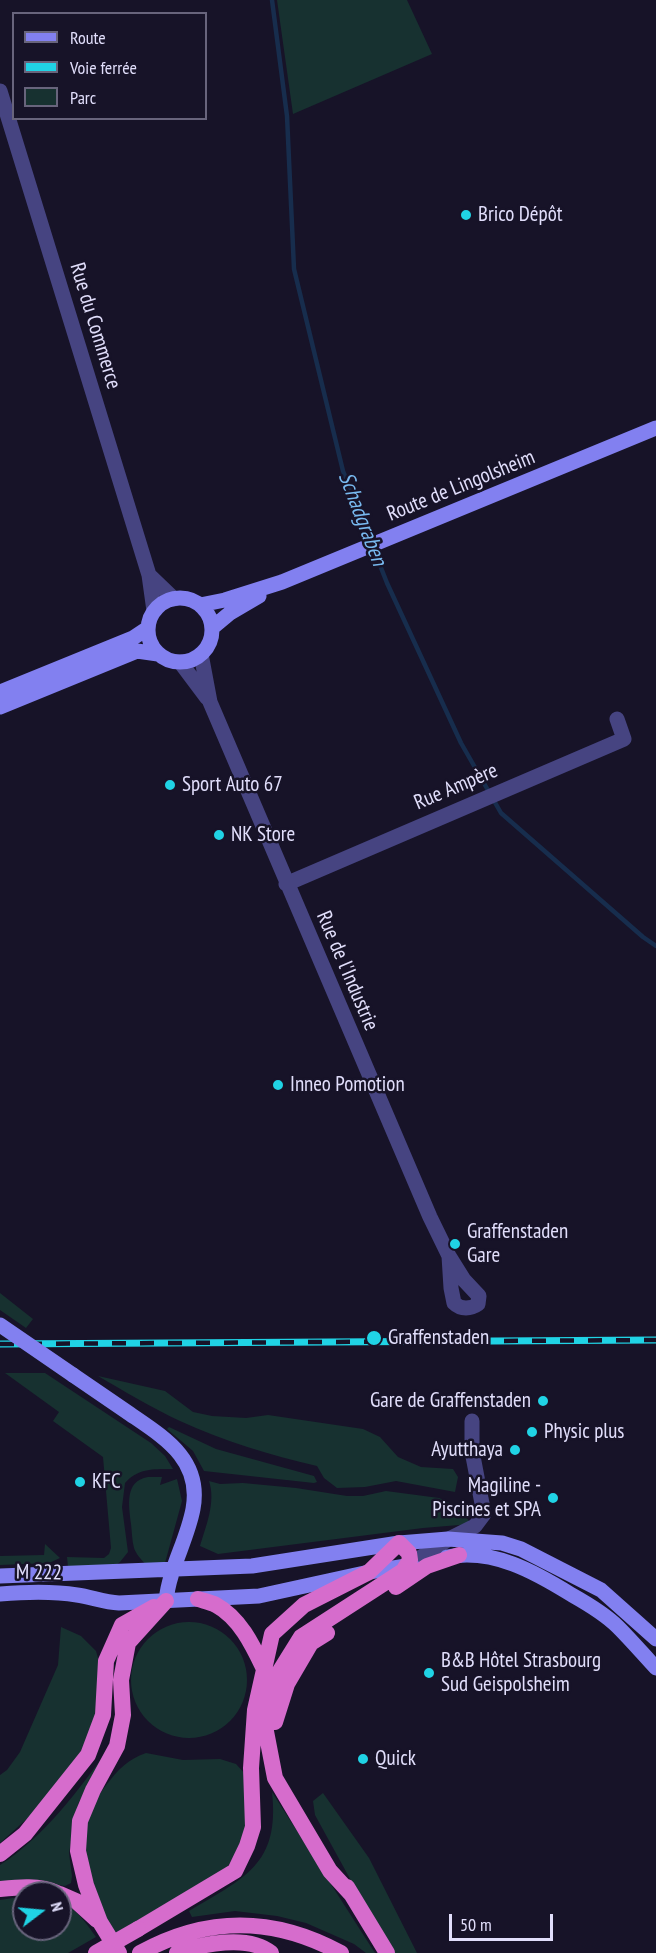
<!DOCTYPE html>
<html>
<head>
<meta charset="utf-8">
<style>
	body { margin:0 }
	#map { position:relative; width:656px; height:1953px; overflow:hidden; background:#171328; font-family:"PT Sans Narrow",sans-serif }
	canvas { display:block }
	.legend { position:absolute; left:12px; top:12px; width:195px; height:108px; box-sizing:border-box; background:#171328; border:2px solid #68647c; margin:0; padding:8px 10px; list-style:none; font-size:18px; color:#e1defb }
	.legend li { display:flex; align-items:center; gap:12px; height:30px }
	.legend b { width:30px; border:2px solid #68647c }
	.north { position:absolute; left:12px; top:1881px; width:60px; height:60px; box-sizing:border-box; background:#171328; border:2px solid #68647c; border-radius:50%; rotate:74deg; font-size:16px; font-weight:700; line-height:24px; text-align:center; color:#e1defb }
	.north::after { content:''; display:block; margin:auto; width:21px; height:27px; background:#20d3e5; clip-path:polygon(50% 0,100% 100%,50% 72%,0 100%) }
	.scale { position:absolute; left:449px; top:1914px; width:104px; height:27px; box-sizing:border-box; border:3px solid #e1defb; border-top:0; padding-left:8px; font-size:18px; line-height:21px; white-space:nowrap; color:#e1defb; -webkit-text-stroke:4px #171328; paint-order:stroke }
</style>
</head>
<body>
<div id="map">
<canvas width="656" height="1953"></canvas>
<ul class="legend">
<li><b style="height:8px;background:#8280f0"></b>Route</li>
<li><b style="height:8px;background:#20d3e5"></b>Voie ferrée</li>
<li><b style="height:16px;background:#173130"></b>Parc</li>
</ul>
<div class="north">N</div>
<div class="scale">50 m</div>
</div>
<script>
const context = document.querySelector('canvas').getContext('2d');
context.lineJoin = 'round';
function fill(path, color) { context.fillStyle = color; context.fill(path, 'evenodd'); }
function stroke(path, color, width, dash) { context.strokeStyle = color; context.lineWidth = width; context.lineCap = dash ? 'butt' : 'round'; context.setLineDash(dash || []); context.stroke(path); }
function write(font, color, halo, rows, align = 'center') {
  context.font = font + ' "PT Sans Narrow",sans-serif'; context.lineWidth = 5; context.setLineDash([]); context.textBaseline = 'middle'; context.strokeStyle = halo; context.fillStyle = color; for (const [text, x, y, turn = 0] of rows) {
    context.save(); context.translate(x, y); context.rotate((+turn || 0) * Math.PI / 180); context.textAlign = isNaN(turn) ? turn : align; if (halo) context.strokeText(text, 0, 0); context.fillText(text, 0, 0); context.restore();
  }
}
const green = new Path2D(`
	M 277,0 L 407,0 L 432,54 L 293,114 Z
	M 0,1293 L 33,1319 L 26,1328 L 0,1310 Z
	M 5,1373 L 45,1373 L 151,1443 L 165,1456 L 173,1469 C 154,1469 138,1468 125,1483 L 122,1507 L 128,1552 L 120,1562 L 116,1565 L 68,1567 L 67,1557 L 104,1558 L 109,1554 L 111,1548 L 103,1457 L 53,1421 L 59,1412 Z
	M 98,1376 L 165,1391 L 193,1412 L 212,1416 L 246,1418 L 268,1415 L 363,1429 L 380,1437 L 398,1457 L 421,1467 L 453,1469 L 458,1477 L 455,1492 L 396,1481 L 365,1487 L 337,1488 L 324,1478 L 317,1466 C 270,1455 224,1441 180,1421 C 152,1408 124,1391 98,1376 Z
	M 169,1427 L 216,1449 L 314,1476 L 317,1482 L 314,1483 L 204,1471 L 193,1451 L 167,1429 Z
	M 148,1477 L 162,1477 L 160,1485 L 177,1479 L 182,1501 L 165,1563 L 145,1564 C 141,1559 136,1554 134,1548 C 132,1541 132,1532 131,1524 C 129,1506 124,1481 148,1477 Z
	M 209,1481 L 220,1484 L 243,1483 L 296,1488 L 347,1496 L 363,1496 L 386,1491 L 439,1498 L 452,1504 L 464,1514 L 471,1524 L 423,1528 L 218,1554 L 200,1546 C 206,1526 216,1502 209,1481 Z
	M 45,1544 L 60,1558 L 49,1563 L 0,1565 L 0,1556 L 44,1555 Z
	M131 1680a58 58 0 1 1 116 0a58 58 0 1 1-116 0Z
	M 61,1627 L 81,1636 L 96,1651 L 100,1665 L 97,1716 L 79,1757 L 50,1798 L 0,1843 L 0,1775 L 7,1770 L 20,1752 L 58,1665 Z
	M 109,1748 L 78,1804 L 69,1853 L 72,1876 L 71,1883 L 65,1886 L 28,1881 L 0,1882 L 0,1865 C 45,1836 78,1791 109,1748 Z
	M 146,1753 L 183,1760 L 220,1759 L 236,1764 L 247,1776 L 260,1816 L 226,1869 L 114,1934 C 100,1905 82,1871 83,1838 C 84,1819 96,1798 107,1784 C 118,1770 128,1759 146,1753 Z
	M 272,1792 L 375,1953 L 366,1953 L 354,1944 L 306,1923 L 277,1916 L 235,1911 L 192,1917 L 189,1911 C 244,1878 280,1865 272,1792 Z
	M 323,1793 L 369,1858 L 417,1953 L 395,1953 L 360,1897 L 315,1815 L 313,1801 Z
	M 13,1898 L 24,1899 L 24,1929 L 60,1929 L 60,1903 C 77,1908 86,1923 96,1937 L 68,1953 L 0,1953 L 0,1900 Z`);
const stream = new Path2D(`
	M 272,0 L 287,116 L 294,269 L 343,471 L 387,583 L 461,743 L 501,813 L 643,937 L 656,946`);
const minor = new Path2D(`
	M 0,91 L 149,575 L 154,611
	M 149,575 L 174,599
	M 201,654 L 210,702 L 430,1217 L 449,1256 L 464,1280 L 479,1296 L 478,1304 C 471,1309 461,1310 454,1303 L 451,1288 L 449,1256
	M 180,662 L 207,698
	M 286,884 L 624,739 L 617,719
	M 407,1566 L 449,1539 L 475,1526 L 484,1514 L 472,1451 L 472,1421`);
const secondary = new Path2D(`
	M148 630a32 32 0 1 1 64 0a32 32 0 1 1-64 0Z
	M 200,605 L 225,600 L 282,582 L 656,428
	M 212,628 L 230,613 L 259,596
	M 0,692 L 133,638 L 148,628
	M 0,707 L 137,651 L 158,654
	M 73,1375 C 92,1388 111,1401 130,1414 C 165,1438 202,1460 193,1509 C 187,1541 169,1569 166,1601
	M 447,1557 C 493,1548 535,1572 572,1595 C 588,1604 605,1614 618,1627 C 631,1640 643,1654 656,1668
	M 0,1576 L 252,1566 L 399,1543 L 448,1539 L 502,1543 L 521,1549 L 601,1590 L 656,1639
	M 0,1594 C 25,1592 52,1591 77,1595 C 91,1597 104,1602 119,1603 L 259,1596 L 369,1572 L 412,1565`);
const trunk = new Path2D(`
	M 396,1587 L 427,1566 L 459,1555
	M 198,1599 C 204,1601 210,1602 216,1605 C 240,1618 253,1646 264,1669
	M 275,1722 L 287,1684 L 311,1643 L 327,1633
	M 0,1854 L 25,1834 L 88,1755 L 103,1715 L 106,1661 L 122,1625 L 154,1607
	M 347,1887 L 387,1953
	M 0,1889 C 19,1887 39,1885 57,1893
	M 60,1894 L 76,1901 L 97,1920
	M 138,1929 L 235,1871 L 247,1846 L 253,1827 L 251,1768 L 255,1710 L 272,1634 L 304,1605 L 369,1572 L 399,1543 L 409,1553 L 410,1560 L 403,1571 L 301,1637 L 278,1674 L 264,1721 L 275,1778 L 330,1871 L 352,1895
	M 119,1953 L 100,1922 L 86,1885 L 78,1851 L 80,1821 L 93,1790 L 117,1746 L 123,1715 L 121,1680 L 128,1643 L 166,1601
	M 140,1953 C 207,1916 273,1916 341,1953
	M 177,1953 C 202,1944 248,1934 271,1953`);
const rail = new Path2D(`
	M 0,1344 L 656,1340`);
const secondaryBridge = new Path2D(`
	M 0,1325 L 73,1375`);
const trunkBridge = new Path2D(`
	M 96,1953 L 138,1929`);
const markers = [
	[466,215,6,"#20d3e5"],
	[170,785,6,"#20d3e5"],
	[219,835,6,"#20d3e5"],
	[278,1085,6,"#20d3e5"],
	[455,1244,6,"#20d3e5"],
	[374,1338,8,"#20d3e5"],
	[543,1401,6,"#20d3e5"],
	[532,1432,6,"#20d3e5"],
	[515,1450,6,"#20d3e5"],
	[80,1482,6,"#20d3e5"],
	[553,1498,6,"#20d3e5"],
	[429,1673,6,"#20d3e5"],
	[363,1759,6,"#20d3e5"]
];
const poiNames = [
	["Brico Dépôt",478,215],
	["Sport Auto 67",182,785],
	["NK Store",231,835],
	["Inneo Pomotion",290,1085],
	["Graffenstaden",467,1232],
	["Gare",467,1256],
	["Graffenstaden",388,1338],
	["Gare de Graffenstaden",531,1401,"right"],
	["Physic plus",544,1432],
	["Ayutthaya",503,1450,"right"],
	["KFC",92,1482],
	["Magiline -",541,1486,"right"],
	["Piscines et SPA",541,1510,"right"],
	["B&B Hôtel Strasbourg",441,1661],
	["Sud Geispolsheim",441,1685],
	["Quick",375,1759]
];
const streetNames = [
	["Rue du Commerce",95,326,73],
	["Route de Lingolsheim",461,486,-22],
	["Rue Ampère",456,787,-23],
	["Rue de l'Industrie",347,971,67],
	["M 222",39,1573,1]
];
const waterNames = [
	["Schadgraben",362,519,69]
];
fill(green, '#173130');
stroke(stream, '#172d4d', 4.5);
stroke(minor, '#464481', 15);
stroke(secondary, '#8280f0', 15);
stroke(trunk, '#d66ccc', 16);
stroke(rail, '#20d3e5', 7);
stroke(rail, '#171328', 4.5, [14]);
stroke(secondaryBridge, '#8280f0', 15);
stroke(trunkBridge, '#d66ccc', 16);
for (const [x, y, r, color] of markers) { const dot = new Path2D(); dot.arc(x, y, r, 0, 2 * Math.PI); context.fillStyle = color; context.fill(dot); stroke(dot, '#171328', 2); }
write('21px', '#e1defb', '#171328', poiNames, 'left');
write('21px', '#e1defb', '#171328', streetNames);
write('italic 22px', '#78b9ef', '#171328', waterNames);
</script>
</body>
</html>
